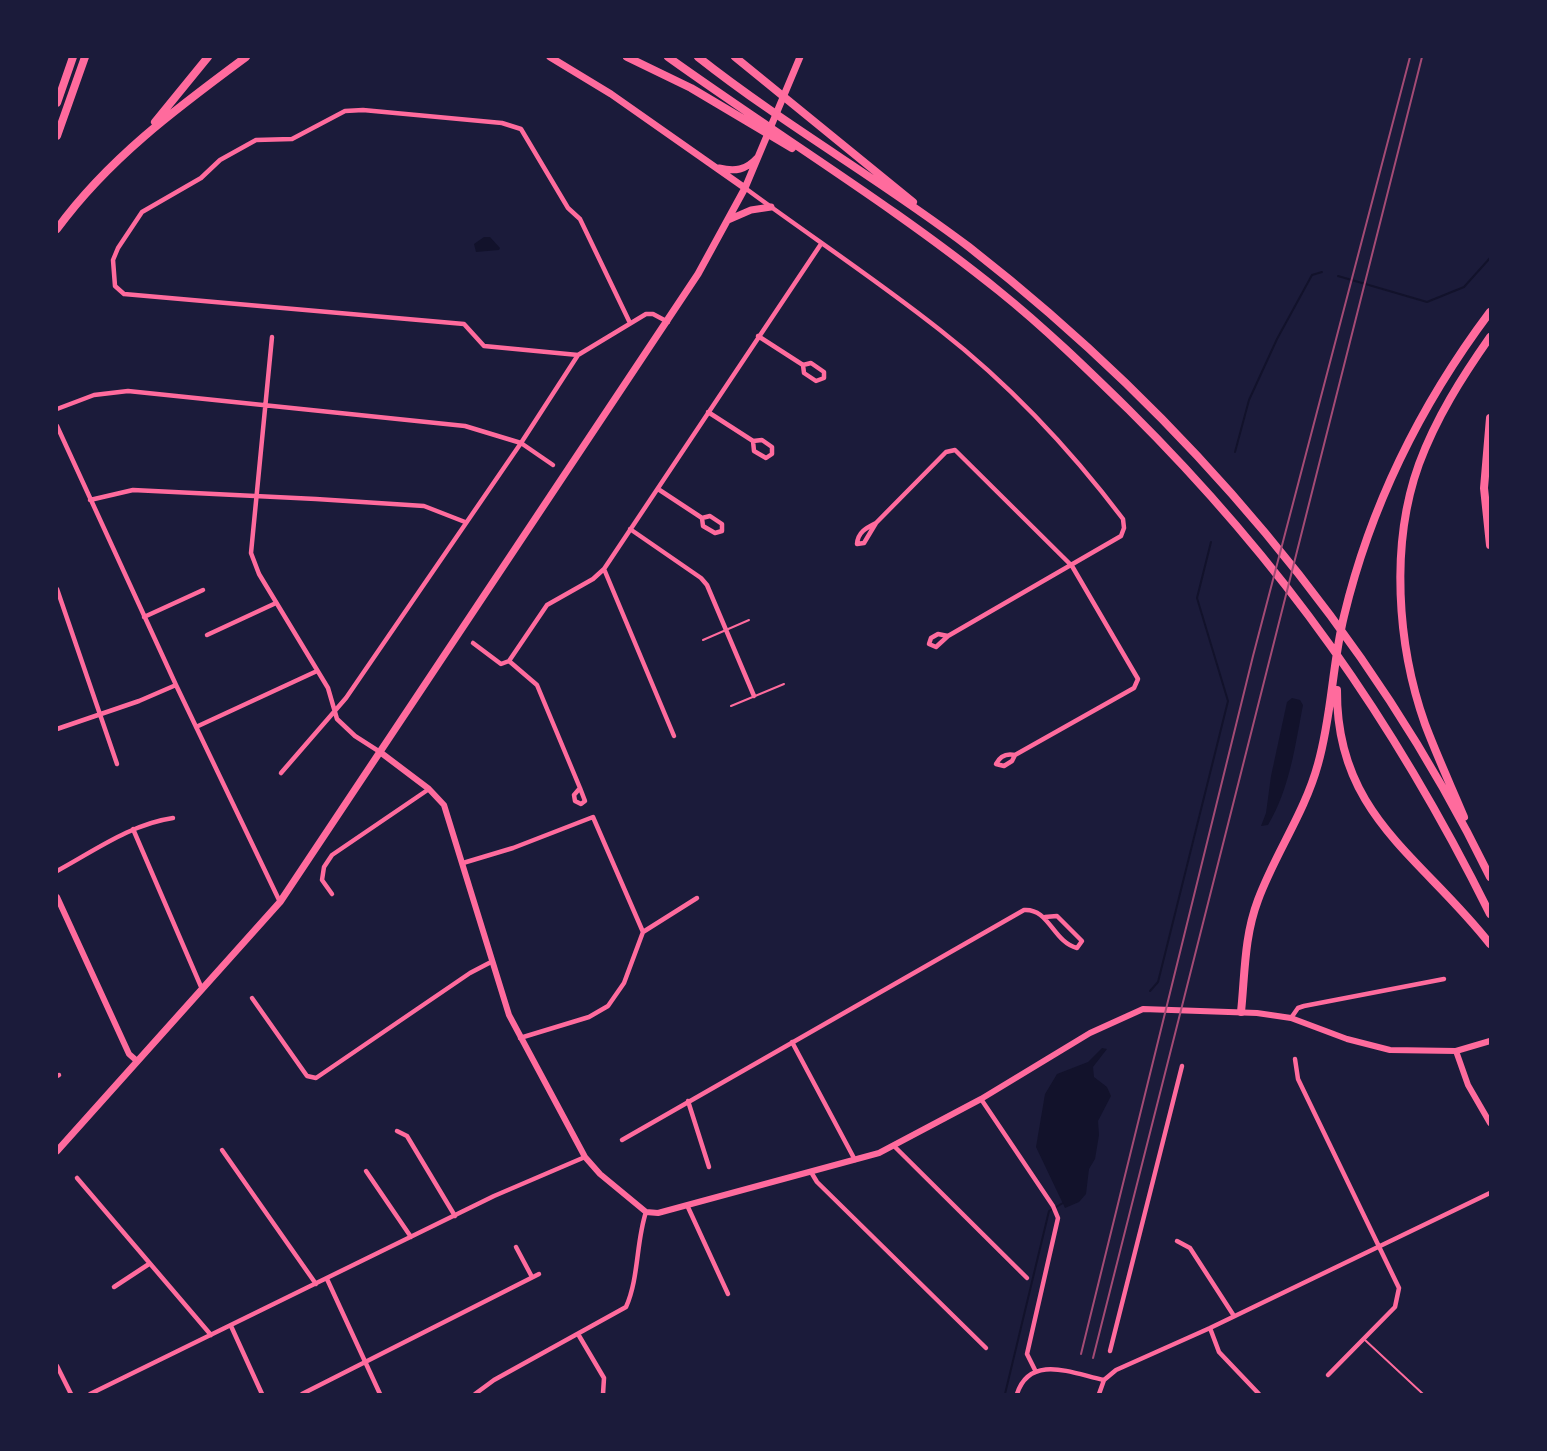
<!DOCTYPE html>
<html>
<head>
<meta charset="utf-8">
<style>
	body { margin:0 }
	#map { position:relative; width:1547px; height:1451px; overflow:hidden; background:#1b1b3a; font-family:"Golos Text",sans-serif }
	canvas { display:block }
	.frame { position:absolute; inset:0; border:58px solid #1b1b3a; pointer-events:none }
</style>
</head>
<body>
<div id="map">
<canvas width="1547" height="1451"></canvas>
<div class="frame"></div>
</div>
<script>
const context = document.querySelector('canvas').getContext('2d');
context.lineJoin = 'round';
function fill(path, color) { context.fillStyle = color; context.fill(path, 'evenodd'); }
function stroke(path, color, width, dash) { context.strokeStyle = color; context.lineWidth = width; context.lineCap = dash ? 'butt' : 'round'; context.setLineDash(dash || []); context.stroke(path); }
const water = new Path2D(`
	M 484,237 L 490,237 L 500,248 L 499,250 L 476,252 L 474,244 Z
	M 1292,698 L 1300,700 L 1303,705 C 1295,746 1290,788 1268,825 L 1261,826 L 1266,813 L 1271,776 L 1287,702 Z
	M 1102,1048 L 1107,1049 L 1093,1067 L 1094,1077 L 1107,1087 L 1111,1096 L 1098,1121 L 1099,1135 L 1095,1159 L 1089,1169 L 1086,1194 L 1079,1202 L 1065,1208 L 1036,1147 L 1045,1094 L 1057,1074 L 1088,1062 Z`);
const stream = new Path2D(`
	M 1338,276 L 1427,302 L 1464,287 L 1490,258
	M 1235,452 L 1249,400 L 1277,339 L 1312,275 L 1322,272
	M 1150,991 L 1158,982 L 1228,701 L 1197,598 L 1211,542
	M 1005,1394 L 1049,1211 L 1063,1203`);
const service = new Path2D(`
	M 703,640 L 749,620
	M 731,706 L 784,684
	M 1365,1340 L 1423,1394`);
const minor = new Path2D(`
	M 745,188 C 810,236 877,280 940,330 C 1009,384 1070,449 1123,519 L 1124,528 L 1121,536 L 948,636 L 938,634 L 931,638 L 929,644 L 936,647 L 948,636
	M 758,336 L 803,365 L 804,373 L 816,381 L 824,378 L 824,372 L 811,363 L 803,365
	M 272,337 L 251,553 L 259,574 L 328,688 L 337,719 L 355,736 L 380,752
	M 578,355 L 484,346 L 464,324 L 124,294 L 115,286 L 113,260 L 118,248 L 142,212 L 201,178 L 220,160 L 256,140 L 292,139 L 345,111 L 363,110 L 502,123 L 521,129 L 568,208 L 580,219 L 630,323
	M 57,409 L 94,395 L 128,391 L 465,426 L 521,443 L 553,465
	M 708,412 L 753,441 L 754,451 L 766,458 L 772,454 L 772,447 L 762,440 L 753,441
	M 57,426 L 176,685 L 280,902
	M 658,489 L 702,518 L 703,526 L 715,533 L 722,531 L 722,524 L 710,516 L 702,518
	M 90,500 L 133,490 L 316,499 L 424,506 L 465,522
	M 876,523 L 864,543 L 857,544 C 858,532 866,528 876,523 L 946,452 L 955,450 L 1072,566 L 1138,679 L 1134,688 L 1015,755 C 1006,753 1000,756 996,764 L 1004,766 L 1012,761 L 1015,755
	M 630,529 L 701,578 L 707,585 L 754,696
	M 604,569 L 674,736
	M 57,589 L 117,764
	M 144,617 L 203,590
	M 207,635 L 276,603
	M 473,643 L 501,664 L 509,661
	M 196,727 L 317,671
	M 57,729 L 139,701 L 176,685
	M 281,773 L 346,698 L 521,443 L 578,355 L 646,314 L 653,314 L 668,322
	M 580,788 L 585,801 L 581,804 L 575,801 L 574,795 L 580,788 L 537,685 L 509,661 L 547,605 L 593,579 L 604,569 L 821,244
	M 133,829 L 202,989
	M 463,863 L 513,848 L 593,817 L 643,932
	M 57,871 C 94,851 131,824 173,818
	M 332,894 L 322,880 L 324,867 L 332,855 L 429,789
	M 252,998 L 307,1076 L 316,1078 L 470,973 L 491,962
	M 1291,1018 L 1298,1008 L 1304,1006 L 1444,979
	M 520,1038 L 589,1017 L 608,1006 L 624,983 L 643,932 L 697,898
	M 792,1042 L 855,1160
	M 1295,1059 L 1298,1079 L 1399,1288 L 1395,1307 L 1328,1375
	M 57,1076 L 59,1075
	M 981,1099 L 1053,1206 L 1058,1218 L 1027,1354 L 1035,1370
	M 688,1101 L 709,1167
	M 397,1131 L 407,1136 L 455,1216
	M 622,1140 L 1024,910 C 1049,908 1053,942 1077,948 L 1082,941 L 1057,916 L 1045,917
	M 894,1146 L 1027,1278
	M 222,1150 L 316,1284
	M 366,1171 L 411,1237
	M 811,1172 L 817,1182 L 986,1348
	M 77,1178 L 211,1335
	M 687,1205 L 728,1294
	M 1177,1241 L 1190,1248 L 1234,1316
	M 516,1247 L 532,1277
	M 327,1279 L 380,1394
	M 114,1287 L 149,1264
	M 231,1326 L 262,1394
	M 1210,1328 L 1219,1352 L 1259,1394
	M 578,1334 L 604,1378 L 603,1394
	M 1110,1351 L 1182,1066
	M 57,1366 L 71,1394
	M 90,1394 L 494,1196 L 585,1157
	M 302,1394 L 539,1274
	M 475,1394 L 494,1380 L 626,1307 C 639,1278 636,1242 646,1212
	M 1017,1394 C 1030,1353 1074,1374 1104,1380
	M 1099,1394 L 1104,1380 L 1116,1370 L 1210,1328 L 1490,1193`);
const tertiary = new Path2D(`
	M 380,752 L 429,789 L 444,805 L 509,1015 L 585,1157 L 600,1174 L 646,1212 L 658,1213 L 879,1153 L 981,1099 L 1090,1033 L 1143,1009 L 1257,1013 L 1291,1018 L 1347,1039 L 1390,1050 L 1456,1051 L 1490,1041
	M 57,897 L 129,1054 L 137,1061
	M 1456,1051 L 1468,1085 L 1490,1123`);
const secondary = new Path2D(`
	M 550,57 L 611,94 L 745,188
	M 719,168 C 735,172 746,170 757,158
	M 728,220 L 751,210 L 771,207
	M 57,1151 L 280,902 L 698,274 L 745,188 L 800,57`);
const motorway = new Path2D(`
	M 627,57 L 691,88 L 792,148
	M 668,57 C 778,136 894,206 999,291 C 1045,328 1087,369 1129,410 C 1283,563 1393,719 1490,914
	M 698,57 C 784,125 881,180 969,247 C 1184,415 1370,631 1490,877
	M 735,57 L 913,202
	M 57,103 L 73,57
	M 155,122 L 208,57
	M 57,136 L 85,57
	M 57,229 C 108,159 177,108 246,57
	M 1490,418 L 1484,488 L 1490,545
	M 1337,690 C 1336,815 1421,856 1490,944
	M 1464,817 C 1451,786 1437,756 1425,724 C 1397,645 1390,544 1419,464 C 1436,418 1462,377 1490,337
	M 1241,1012 C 1245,974 1244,937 1258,900 C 1275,854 1305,812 1318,764 C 1332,715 1332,665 1344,616 C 1371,504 1421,404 1490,312`);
const rail = new Path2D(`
	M 1081,1354 L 1253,656 L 1410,57
	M 1093,1358 L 1422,57`);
fill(water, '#12122b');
stroke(stream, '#12122b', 2);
stroke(service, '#ff6b9d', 2);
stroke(minor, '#ff6b9d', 4.5);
stroke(tertiary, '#ff6b9d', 6);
stroke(secondary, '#ff6b9d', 7);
stroke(motorway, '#ff6b9d', 8);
stroke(rail, '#a44b75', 2);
</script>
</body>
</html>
